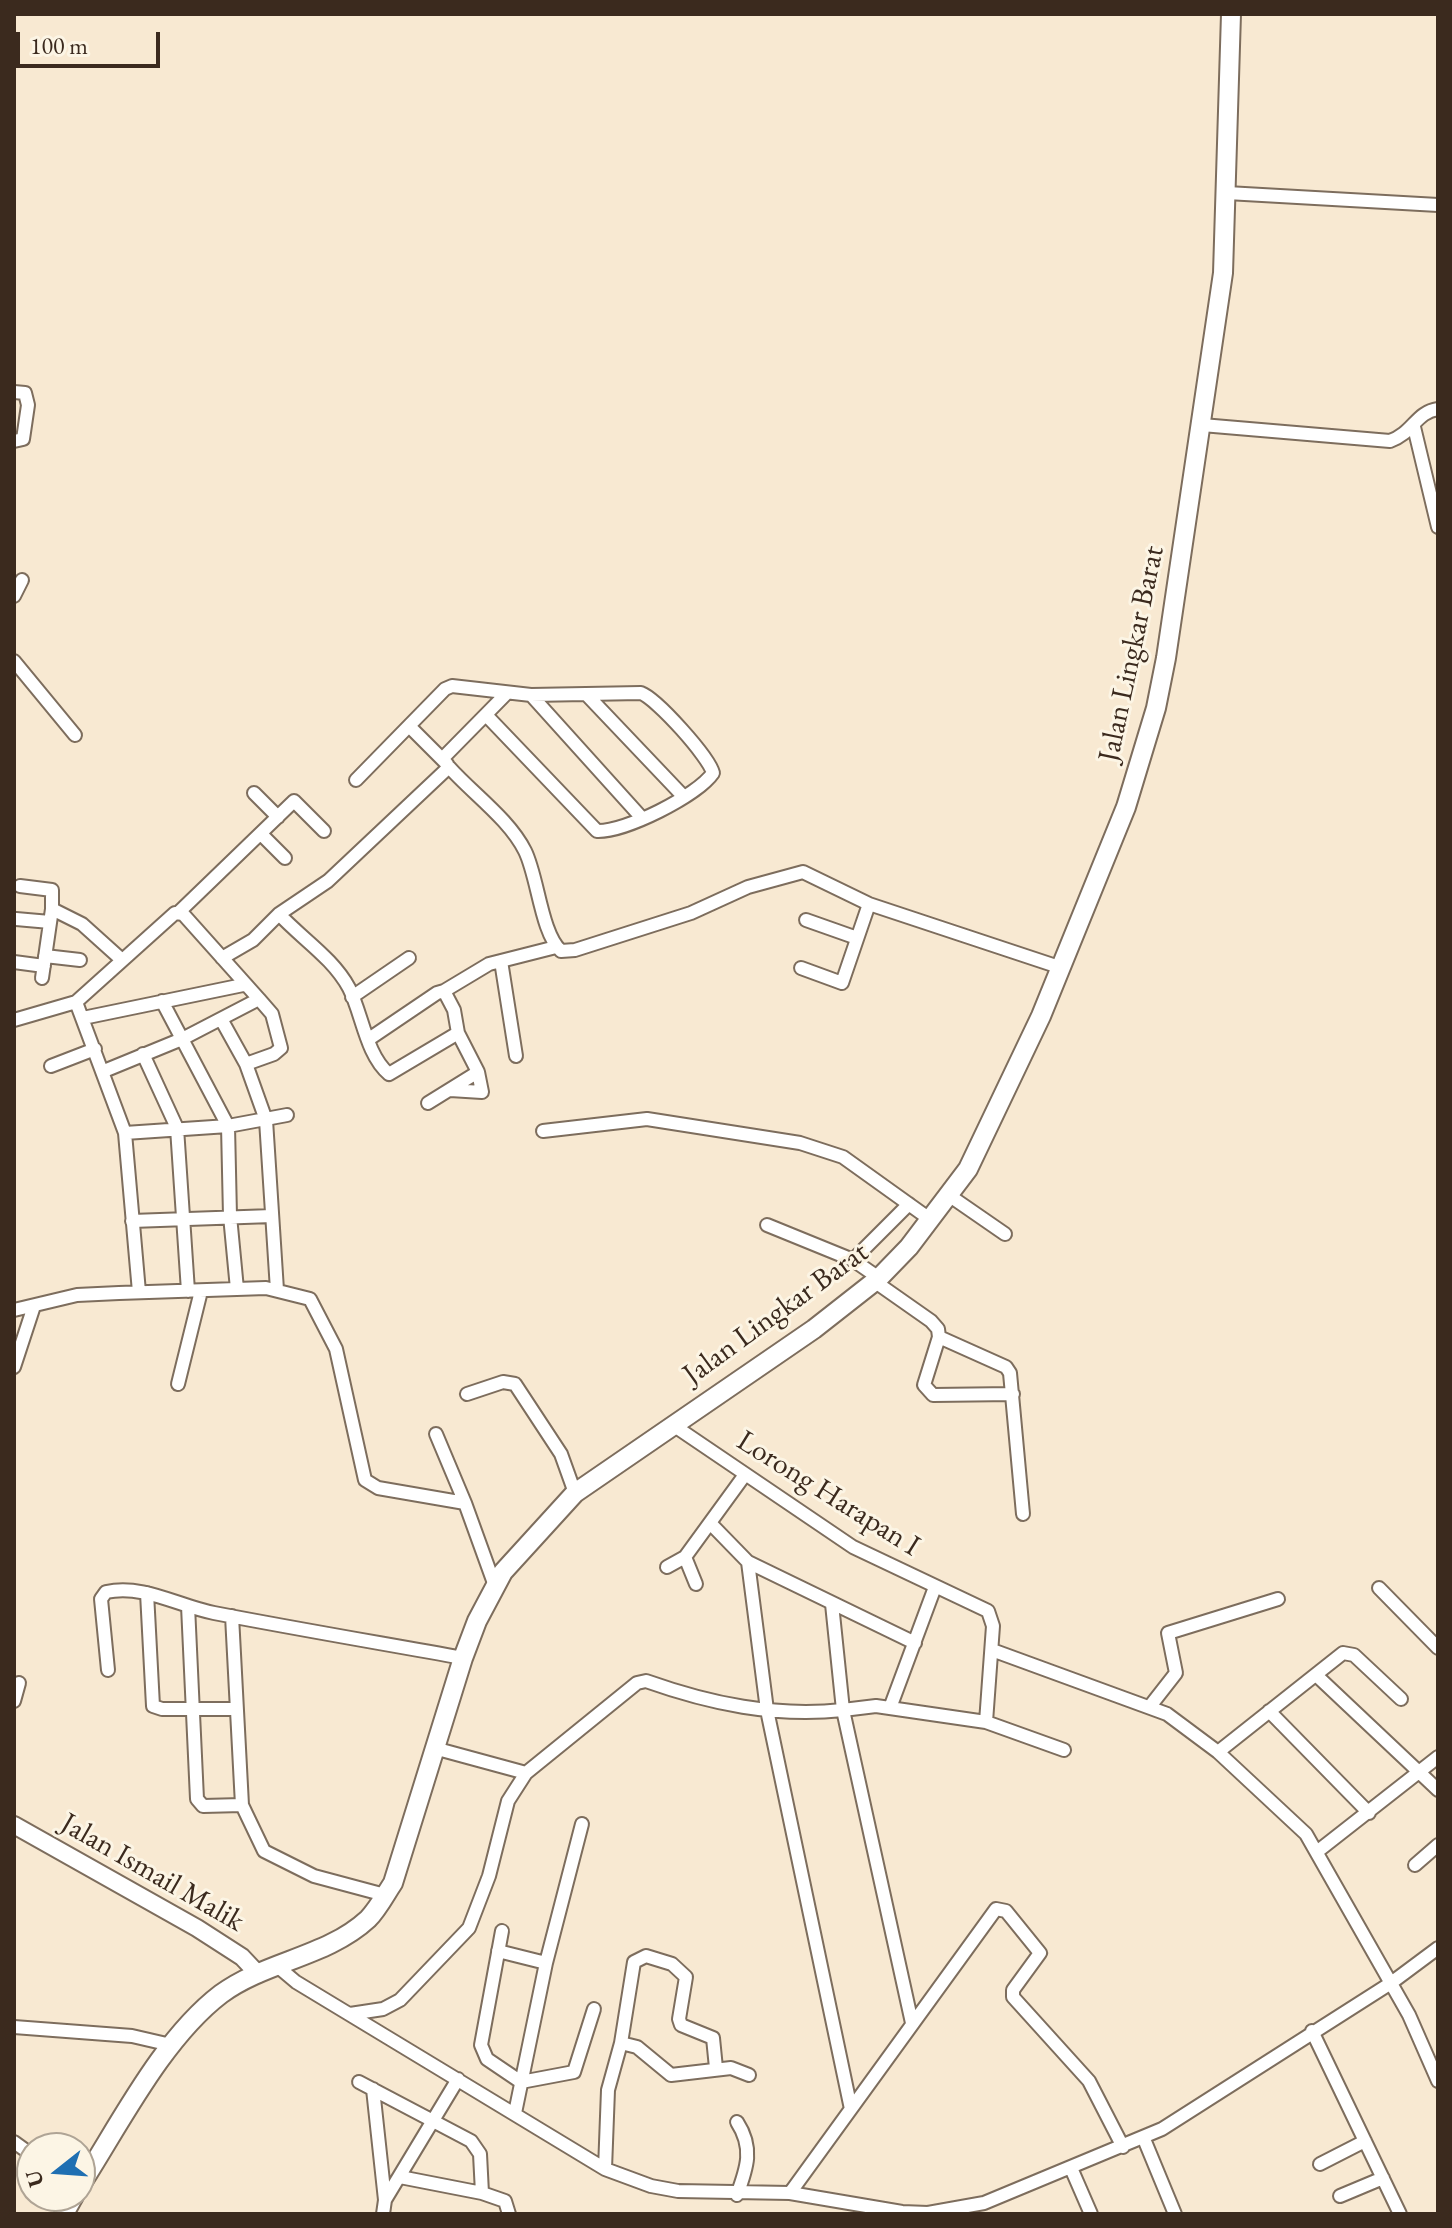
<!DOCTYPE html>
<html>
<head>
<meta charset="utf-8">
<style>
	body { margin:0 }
	#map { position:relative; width:1452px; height:2228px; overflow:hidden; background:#f8e9d2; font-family:"EB Garamond",serif }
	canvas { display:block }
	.frame { position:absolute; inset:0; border:16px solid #3b2a1e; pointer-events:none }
	.north { position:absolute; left:16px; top:2132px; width:80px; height:80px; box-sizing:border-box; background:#fcf5e5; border:2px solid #afa495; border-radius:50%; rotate:253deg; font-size:22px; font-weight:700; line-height:32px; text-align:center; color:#3b2a1e }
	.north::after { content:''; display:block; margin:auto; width:28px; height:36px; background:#1f6fb2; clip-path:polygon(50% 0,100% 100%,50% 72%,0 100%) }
	.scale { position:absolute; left:16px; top:32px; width:144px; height:36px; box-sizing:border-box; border:4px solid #3b2a1e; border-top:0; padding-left:10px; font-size:24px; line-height:28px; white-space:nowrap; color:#3b2a1e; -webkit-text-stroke:6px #fcf5e5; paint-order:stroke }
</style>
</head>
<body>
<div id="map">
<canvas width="1452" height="2228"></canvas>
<div class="frame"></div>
<div class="north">U</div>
<div class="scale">100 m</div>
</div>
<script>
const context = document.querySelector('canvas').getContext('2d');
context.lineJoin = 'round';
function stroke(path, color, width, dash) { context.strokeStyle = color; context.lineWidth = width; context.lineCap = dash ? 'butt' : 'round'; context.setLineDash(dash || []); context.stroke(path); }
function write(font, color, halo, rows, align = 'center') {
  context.font = font + ' "EB Garamond",serif'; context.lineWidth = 6; context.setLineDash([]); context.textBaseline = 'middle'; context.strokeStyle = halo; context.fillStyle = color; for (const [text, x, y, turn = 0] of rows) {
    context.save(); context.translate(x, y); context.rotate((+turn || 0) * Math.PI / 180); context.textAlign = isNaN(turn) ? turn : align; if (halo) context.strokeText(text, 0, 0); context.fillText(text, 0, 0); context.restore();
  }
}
const minor = new Path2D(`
	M 1227,193 L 1438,205
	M 14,392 L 25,393 L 28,405 L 23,439 L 14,441
	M 1202,425 L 1390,441 C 1413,433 1416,412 1438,409
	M 1414,427 L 1438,527
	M 14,596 L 22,580
	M 14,661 L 75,735
	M 531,695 L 641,817
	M 587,695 L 684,797
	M 409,726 L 447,764
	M 442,759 L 506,694
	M 356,780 L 445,689 L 452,686 L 531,695 L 641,693 C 657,699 709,757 713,773 C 697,796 625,832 597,831 L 486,715
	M 254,793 L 278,817
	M 261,834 L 285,858
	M 20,886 L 52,890 L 52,909
	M 179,912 L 294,801 L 324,831
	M 279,914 C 301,938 333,958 349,988 C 362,1013 366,1055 389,1074 L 458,1033 L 454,1010 L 444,991 L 437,993 L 369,1039
	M 16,919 L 50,922
	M 806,920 L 857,938
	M 45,956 L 80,960
	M 222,958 L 253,940 L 279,914 L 328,881 L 449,767 C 472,793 509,819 525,851 C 538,877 541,933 561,951 L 575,950 L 691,913 L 748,887 L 803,872 L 869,904 L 1059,967
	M 501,961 L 516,1056
	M 14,962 L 44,966
	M 801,968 L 842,983 L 869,904
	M 42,978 L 52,909 L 82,924 L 122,960
	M 444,991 L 489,964 L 556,947
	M 352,997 L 409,958
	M 162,1001 L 228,1126 L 230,1216 L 237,1289
	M 76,1002 L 125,1133 L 139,1292
	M 83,1018 L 243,985
	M 221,1019 L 246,1064 L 266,1120 L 277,1290
	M 14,1020 L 76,1002 L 175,913 L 183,914 L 259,999 L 182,1039 L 104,1071
	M 143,1054 L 177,1128 L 188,1291
	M 246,1064 L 274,1054 L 281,1048 L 272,1014 L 259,999
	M 51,1066 L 95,1049
	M 450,1090 L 482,1092 L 478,1072
	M 428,1103 L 478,1072 L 458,1033
	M 543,1131 L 647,1119 L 800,1143 L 843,1157 L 931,1220
	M 125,1133 L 228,1126 L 287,1115
	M 950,1196 L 1005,1234
	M 132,1221 L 272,1216
	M 767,1225 L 853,1260
	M 879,1278 L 853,1260 L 909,1204
	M 874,1281 L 931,1321 L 938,1329 L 939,1337 L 1006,1367 L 1010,1373 L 1023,1514
	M 14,1310 L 77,1295 L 119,1293 L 266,1288 L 310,1299 L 336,1349 L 365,1480 L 378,1488 L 465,1503 L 495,1586
	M 939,1337 L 924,1385 L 933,1395 L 1013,1394
	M 14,1367 L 34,1306
	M 178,1384 L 201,1291
	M 467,1394 L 503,1382 L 515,1384 L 561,1454 L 575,1493
	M 673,1425 L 853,1547 L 988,1611 L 993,1626 L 986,1722 L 1064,1750
	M 436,1434 L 465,1503
	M 711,1524 L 748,1562 L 915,1643
	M 685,1557 L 696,1584
	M 748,1562 L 767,1710 L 851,2109
	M 667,1567 L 685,1557 L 744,1476
	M 1379,1588 L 1438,1648
	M 147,1593 L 153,1706 L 162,1709 L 235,1709
	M 832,1604 L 843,1710 L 876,1706 L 986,1722
	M 188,1606 L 197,1799 L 203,1806 L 242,1805 L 232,1616
	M 992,1650 L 1167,1714 L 1218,1752 L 1306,1834 L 1409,2015 L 1438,2081
	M 108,1670 L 101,1599 L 106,1592 C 144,1584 178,1606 214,1613 C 297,1629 380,1643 463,1658
	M 1316,1675 L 1438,1790
	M 14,1701 L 19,1683
	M 1151,1705 L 1176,1673 L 1168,1633 L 1278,1599
	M 890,1708 L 935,1587
	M 1269,1711 L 1369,1813
	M 434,1748 L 526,1773 L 637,1683 L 646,1681 C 711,1704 774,1717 843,1710 L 912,2023
	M 1218,1752 L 1343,1653 L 1354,1655 L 1401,1699
	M 242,1805 L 264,1851 L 314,1876 L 385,1895
	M 1318,1851 L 1438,1757
	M 1415,1865 L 1438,1845
	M 502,1931 L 481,2045 L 487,2059 L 521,2082 L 574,2072 L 594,2009
	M 498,1951 L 546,1963
	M 277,1966 L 296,1982 L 605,2169 L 651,2186 L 678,2191 L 790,2193 L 902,2212 L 928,2213 L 984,2203 L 1162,2129 L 1391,1983 L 1438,1948
	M 350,2014 L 383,2009 L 400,2000 L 469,1928 L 489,1876 L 508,1801 L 526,1773
	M 14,2027 L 132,2036 L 171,2045
	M 1312,2031 L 1400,2214
	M 621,2043 L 634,1962 L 646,1956 L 672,1964 L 686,1977 L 679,2019 L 681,2025 L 713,2038 L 716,2068
	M 359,2082 L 471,2141 L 480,2154 L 482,2193 L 400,2177
	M 373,2089 L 385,2200
	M 515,2113 L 546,1963 L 582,1824
	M 737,2122 C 754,2148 747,2168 737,2195
	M 1144,2139 L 1175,2214
	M 14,2142 L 32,2155
	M 1320,2164 L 1365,2141
	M 1071,2168 L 1091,2214
	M 605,2169 L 608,2090 L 621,2043 L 637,2047 L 671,2075 L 731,2068 L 749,2075
	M 482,2193 L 505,2201 L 509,2214
	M 790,2193 L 996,1909 L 1006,1911 L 1040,1953 L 1013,1990 L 1013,1997 L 1089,2081 L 1123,2147
	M 1340,2196 L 1383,2178
	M 383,2214 L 385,2200 L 458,2079`);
const major = new Path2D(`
	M 14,1825 L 197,1928 L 242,1957 L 258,1974`);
const highway = new Path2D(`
	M 80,2186 C 120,2124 162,2039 221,1994 C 266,1961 327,1957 368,1919 C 378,1909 385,1895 393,1883 L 463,1658 L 477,1621 L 503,1572 L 575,1493 L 814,1329 L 879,1278 L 909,1247 L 968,1169 L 1041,1016 L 1126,807 L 1156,708 L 1166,658 L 1223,273 L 1231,14
	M 64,2214 L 74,2196`);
const streetNames = [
	["Jalan Lingkar Barat",1132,654,-78],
	["Jalan Lingkar Barat",776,1314,-36],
	["Lorong Harapan I",828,1494,32],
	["Jalan Ismail Malik",152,1873,30]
];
stroke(minor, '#7d6d5d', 16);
stroke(major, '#7d6d5d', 20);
stroke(highway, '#7d6d5d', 22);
stroke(minor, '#fff', 12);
stroke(major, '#fff', 16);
stroke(highway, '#fff', 18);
write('30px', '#3b2a1e', '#fcf5e5', streetNames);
</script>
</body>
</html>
